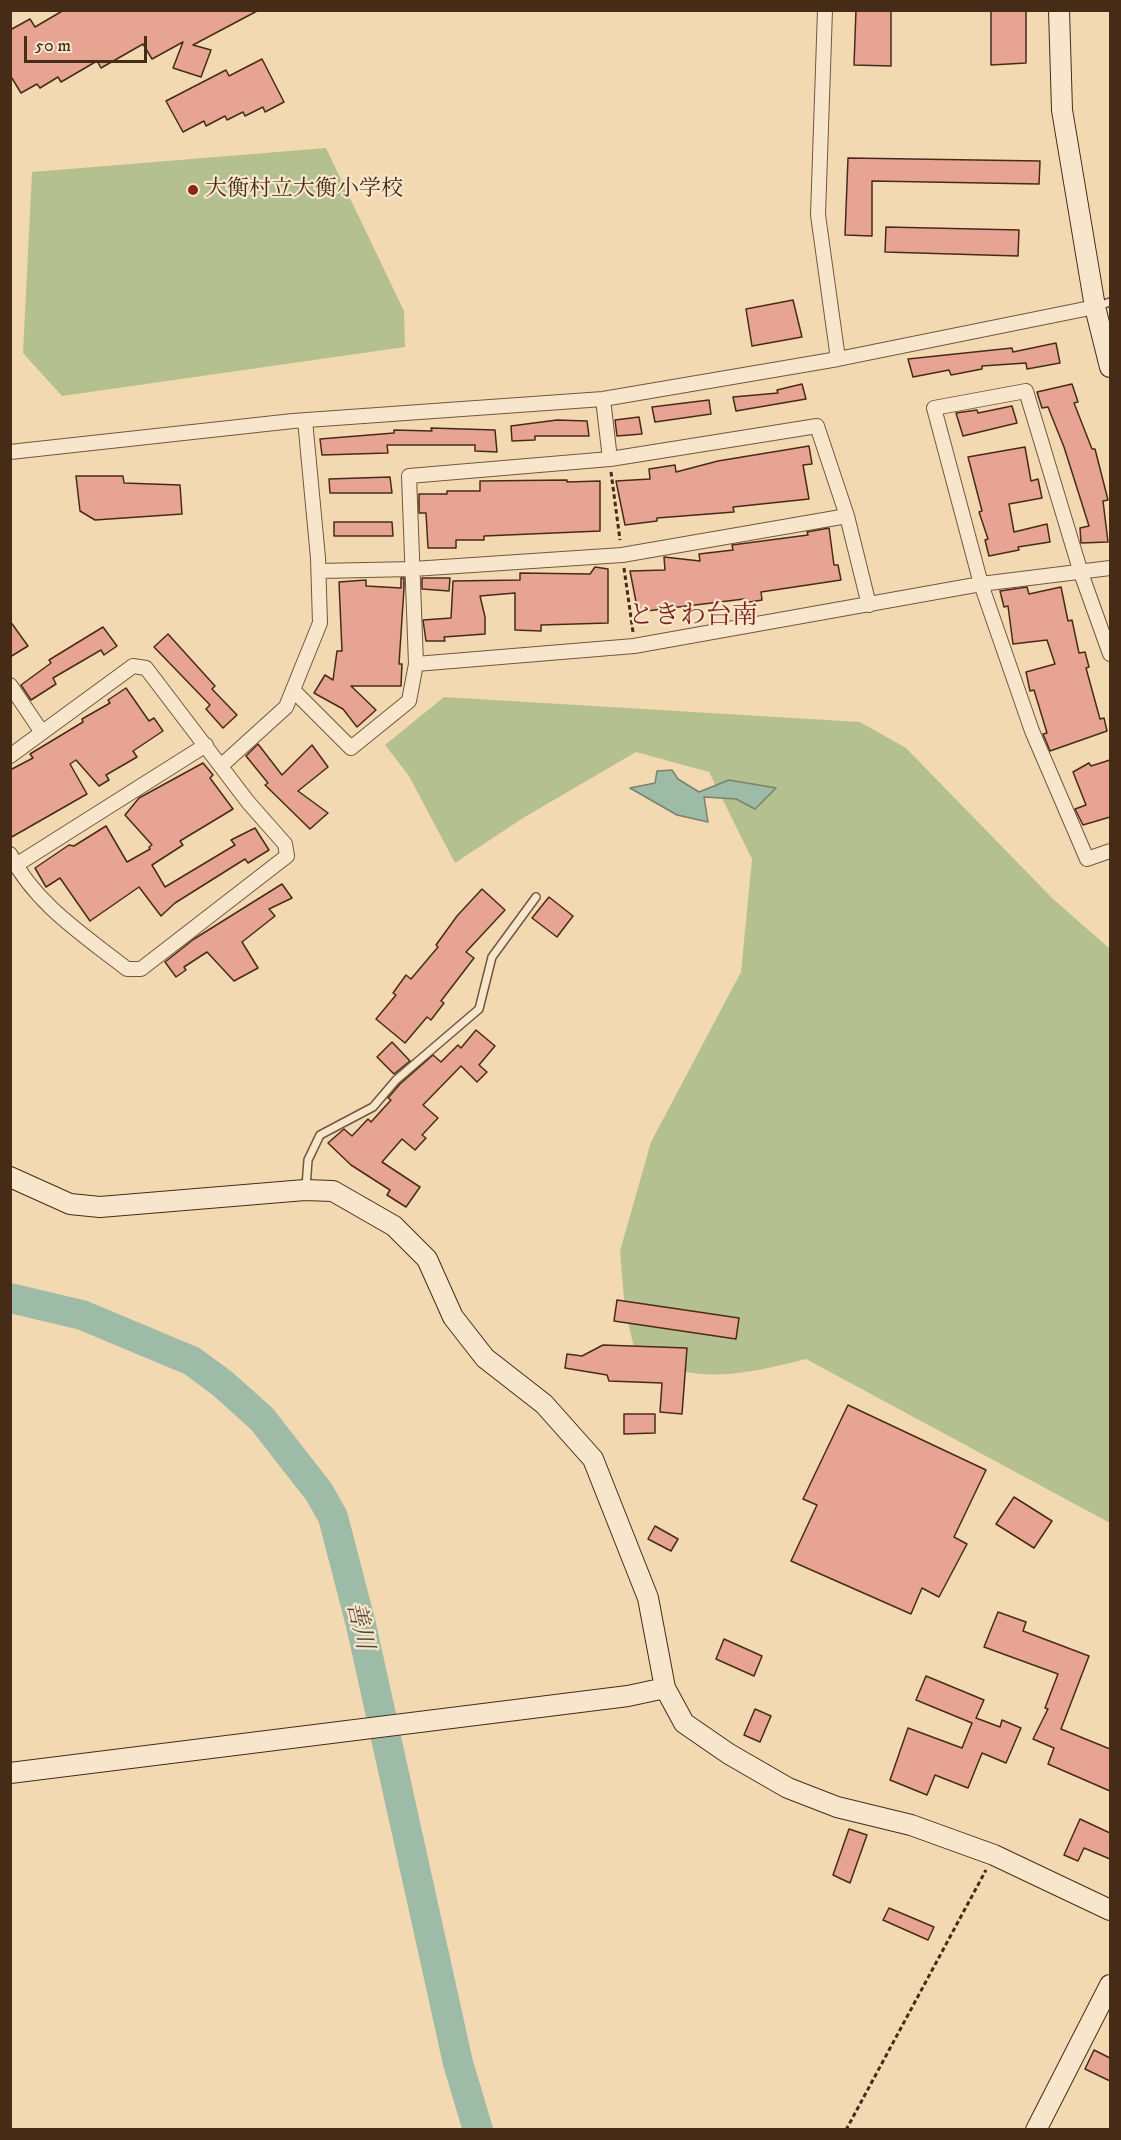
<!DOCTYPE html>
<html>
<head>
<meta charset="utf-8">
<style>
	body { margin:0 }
	#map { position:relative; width:1121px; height:2140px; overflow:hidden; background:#f3d9b1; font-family:"IM FELL DW Pica",serif }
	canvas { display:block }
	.frame { position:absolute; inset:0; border:12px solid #462c17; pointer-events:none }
	.scale { position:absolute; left:24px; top:36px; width:123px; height:27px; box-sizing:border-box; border:3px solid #462c17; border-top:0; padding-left:8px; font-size:18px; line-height:21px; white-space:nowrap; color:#462c17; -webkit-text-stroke:4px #f7e6cc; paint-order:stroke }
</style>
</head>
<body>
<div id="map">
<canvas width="1121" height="2140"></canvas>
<div class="frame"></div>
<div class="scale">50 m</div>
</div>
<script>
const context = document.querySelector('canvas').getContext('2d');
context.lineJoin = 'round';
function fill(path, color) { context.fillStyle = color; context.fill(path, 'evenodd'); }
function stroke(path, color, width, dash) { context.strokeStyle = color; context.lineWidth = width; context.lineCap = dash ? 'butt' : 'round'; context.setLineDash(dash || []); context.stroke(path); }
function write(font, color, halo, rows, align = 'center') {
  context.font = font + ' "IM FELL DW Pica","Noto Serif JP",serif'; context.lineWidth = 4.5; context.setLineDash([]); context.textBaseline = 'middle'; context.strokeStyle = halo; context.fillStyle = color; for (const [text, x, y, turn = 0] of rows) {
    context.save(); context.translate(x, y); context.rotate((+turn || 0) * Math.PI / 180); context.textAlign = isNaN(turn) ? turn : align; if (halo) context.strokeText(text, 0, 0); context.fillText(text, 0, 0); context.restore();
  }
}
const green = new Path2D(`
	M 326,148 L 404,311 L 405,347 L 62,396 L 23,353 L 32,172 Z
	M 444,697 L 860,722 L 906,748 L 1052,898 L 1110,949 L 1110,1523 L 806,1359 C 742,1375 699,1385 636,1356 L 625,1310 L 620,1251 L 651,1142 L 741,972 L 752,859 L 709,772 L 636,752 L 523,818 L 455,863 L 409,776 L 385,745 Z`);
const water = new Path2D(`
	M 672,770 L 678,779 L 699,792 L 729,780 L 776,788 L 755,809 L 736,799 L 704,797 L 708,822 L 677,815 L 630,788 L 655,783 L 657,771 Z`);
const river = new Path2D(`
	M 10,1298 L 82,1315 L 192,1361 L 223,1384 L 262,1419 L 319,1492 L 333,1517 L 361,1625 L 458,2063 L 478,2130`);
const building = new Path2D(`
	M 64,10 L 259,10 L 193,45 L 211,50 L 201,77 L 173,68 L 183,42 L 152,59 L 143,44 L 101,68 L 97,61 L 61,82 L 58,77 L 40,88 L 37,84 L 21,93 L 10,75 L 10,30 L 30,19 L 35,27 Z
	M 856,10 L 891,10 L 891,66 L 854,65 Z
	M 991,10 L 1026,10 L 1026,63 L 991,65 Z
	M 262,59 L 284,102 L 265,112 L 263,107 L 245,116 L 243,112 L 227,120 L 225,116 L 206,126 L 204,121 L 183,132 L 166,101 L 226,70 L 229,76 Z
	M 848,158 L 1040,161 L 1039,184 L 872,181 L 872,236 L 845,235 Z
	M 886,227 L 1019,230 L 1018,256 L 885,252 Z
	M 793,300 L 802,337 L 752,346 L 746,309 Z
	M 1056,343 L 1060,363 L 1027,369 L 1026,363 L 982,366 L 982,369 L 951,375 L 949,370 L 913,377 L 908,359 L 1012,348 L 1013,352 Z
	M 802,384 L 806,399 L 736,411 L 733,397 L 778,393 L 777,390 Z
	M 1072,384 L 1078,402 L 1074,403 L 1092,449 L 1095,449 L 1108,500 L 1103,501 L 1108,542 L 1081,543 L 1080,528 L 1089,526 L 1064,447 L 1048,407 L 1042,408 L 1037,392 Z
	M 709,400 L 711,414 L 655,422 L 652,407 Z
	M 1012,406 L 1017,423 L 963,436 L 956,413 L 977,410 L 978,413 Z
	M 639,417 L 642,434 L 617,436 L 615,420 Z
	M 557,420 L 587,421 L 589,436 L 535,436 L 535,440 L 512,441 L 511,426 Z
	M 431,428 L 495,430 L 497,452 L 475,451 L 475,445 L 387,445 L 388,453 L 322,455 L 320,439 L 394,433 L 394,430 L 432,431 Z
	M 809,446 L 812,464 L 803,465 L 809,499 L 733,507 L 734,512 L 657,518 L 657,521 L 625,525 L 616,481 L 650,479 L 649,469 L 675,465 L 676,472 L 718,461 Z
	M 1025,447 L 1031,481 L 1038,479 L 1042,498 L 1009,504 L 1014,532 L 1047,524 L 1050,542 L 1018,547 L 1019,550 L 989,556 L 985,540 L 988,539 L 979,512 L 982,511 L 968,457 Z
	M 76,476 L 123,476 L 124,483 L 180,485 L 182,514 L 95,520 L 80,511 Z
	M 390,477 L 392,493 L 330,493 L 329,479 Z
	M 567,480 L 567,482 L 600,481 L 600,531 L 484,536 L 484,540 L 456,540 L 456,548 L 428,548 L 426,513 L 419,513 L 419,494 L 447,494 L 447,491 L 480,491 L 480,481 Z
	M 334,522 L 392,522 L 393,536 L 334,536 Z
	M 829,528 L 834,565 L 838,565 L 841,580 L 761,592 L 762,600 L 744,603 L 744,599 L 638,612 L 630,571 L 665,570 L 664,557 L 700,561 L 699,554 L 733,550 L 732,545 L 808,535 L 807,532 Z
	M 595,567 L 608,569 L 608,623 L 541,625 L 541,631 L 515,630 L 515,593 L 480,596 L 485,617 L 485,634 L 444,637 L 445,641 L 426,641 L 423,620 L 451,618 L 453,581 L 520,580 L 520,573 L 590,574 Z
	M 401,578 L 404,578 L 404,588 L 399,664 L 402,664 L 401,686 L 351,686 L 376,710 L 357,727 L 343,709 L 314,693 L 325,675 L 333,680 L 337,651 L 342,651 L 339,582 L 366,580 L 366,586 L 401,588 Z
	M 422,578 L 450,578 L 449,591 L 422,589 Z
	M 1027,587 L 1029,594 L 1061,587 L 1068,621 L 1072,620 L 1079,653 L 1085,652 L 1089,667 L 1086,668 L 1100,719 L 1104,718 L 1107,731 L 1050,751 L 1043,734 L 1047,733 L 1034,690 L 1030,691 L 1026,672 L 1055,664 L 1047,640 L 1013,644 L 1008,606 L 1004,607 L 1000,591 Z
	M 10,621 L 28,646 L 10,657 Z
	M 103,627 L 117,646 L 104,655 L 101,650 L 53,678 L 56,684 L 31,700 L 21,685 L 51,663 L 49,660 Z
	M 168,634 L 215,686 L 212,689 L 237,715 L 223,728 L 206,709 L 210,705 L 154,647 Z
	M 126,688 L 149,721 L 154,718 L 163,731 L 133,751 L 137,757 L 106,775 L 109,780 L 99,786 L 76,760 L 70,764 L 87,794 L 10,838 L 10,770 L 33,758 L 30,754 L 83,722 L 82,719 L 110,703 L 108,700 Z
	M 258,744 L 282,775 L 312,745 L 328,767 L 298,791 L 328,813 L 310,829 L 265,785 L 268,783 L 246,756 Z
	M 1110,760 L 1110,817 L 1083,825 L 1075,809 L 1086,805 L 1073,772 L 1089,763 L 1091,766 Z
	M 203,763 L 213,775 L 210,778 L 233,809 L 180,841 L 183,845 L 152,865 L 165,887 L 235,845 L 231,840 L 255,828 L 269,850 L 248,863 L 245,859 L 175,903 L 161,916 L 139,887 L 90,921 L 60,878 L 46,887 L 35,868 L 69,845 L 74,846 L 106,826 L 127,862 L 150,849 L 149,847 L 152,845 L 125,815 L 139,798 Z
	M 282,884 L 292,898 L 269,909 L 275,916 L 242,942 L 258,968 L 234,981 L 207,952 L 184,967 L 186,970 L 176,977 L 165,962 L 194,939 Z
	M 482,889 L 505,910 L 466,952 L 474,958 L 441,1001 L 444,1003 L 431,1020 L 427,1017 L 405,1043 L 376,1019 L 396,995 L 393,993 L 406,975 L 411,979 L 438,947 L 436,945 L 457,916 Z
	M 549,897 L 573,916 L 557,937 L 532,918 Z
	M 476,1030 L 495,1046 L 479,1065 L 487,1072 L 477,1082 L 461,1066 L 423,1105 L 438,1118 L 422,1135 L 426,1138 L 415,1150 L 402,1139 L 382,1162 L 420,1187 L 406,1207 L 387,1195 L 390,1190 L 351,1165 L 328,1143 L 344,1129 L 352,1136 L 368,1119 L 371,1122 L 391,1100 L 388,1098 L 400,1084 L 433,1055 L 441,1062 L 458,1045 L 461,1048 Z
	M 392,1042 L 410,1061 L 394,1074 L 377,1057 Z
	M 617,1300 L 739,1318 L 736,1339 L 614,1321 Z
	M 603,1345 L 687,1348 L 682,1414 L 660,1412 L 662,1383 L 609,1381 L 607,1375 L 565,1368 L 567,1354 L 582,1356 Z
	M 848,1405 L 986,1470 L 954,1537 L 967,1544 L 939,1597 L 922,1588 L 911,1614 L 791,1561 L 817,1505 L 803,1499 Z
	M 624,1414 L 655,1414 L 655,1433 L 624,1434 Z
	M 1014,1497 L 1052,1521 L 1034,1548 L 996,1524 Z
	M 655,1526 L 678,1539 L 671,1551 L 648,1539 Z
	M 998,1612 L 1026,1622 L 1023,1631 L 1089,1656 L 1061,1729 L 1110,1749 L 1110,1791 L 1048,1764 L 1054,1748 L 1033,1739 L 1048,1709 L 1045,1708 L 1058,1674 L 984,1647 Z
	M 724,1639 L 762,1656 L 754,1676 L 716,1659 Z
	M 926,1676 L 984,1700 L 976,1718 L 1000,1727 L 1002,1720 L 1021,1728 L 1006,1763 L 982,1753 L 968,1788 L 935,1775 L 927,1795 L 890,1780 L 908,1728 L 962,1748 L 972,1723 L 916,1700 Z
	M 755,1709 L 771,1716 L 760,1742 L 744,1735 Z
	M 1080,1819 L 1110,1833 L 1110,1859 L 1084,1848 L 1078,1861 L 1064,1855 Z
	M 849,1829 L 867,1835 L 850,1883 L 833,1875 Z
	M 889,1908 L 934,1927 L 928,1940 L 883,1920 Z
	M 1094,2050 L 1110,2058 L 1110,2081 L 1085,2069 Z`);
const path = new Path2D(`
	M 611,472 L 620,540
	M 624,568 L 633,632
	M 846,2130 L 986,1870`);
const lane = new Path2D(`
	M 1098,306 L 1110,302
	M 306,1187 L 308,1160 L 320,1135 L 373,1107 L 396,1080 L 479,1009 L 492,957 L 536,897`);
const street = new Path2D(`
	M 825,10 L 818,215 L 838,359
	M 603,399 L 610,459
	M 10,452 L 293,421 L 603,399 L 838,359 L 1095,307
	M 319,571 L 413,569 L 622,555 L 847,516
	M 1110,654 L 1081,573 L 1026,391 L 934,408 L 981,584 L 1032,731 L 1087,859 L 1110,851
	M 416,664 L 634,646 L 981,584 L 1110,568
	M 10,685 L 41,731
	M 293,690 L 351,748 L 409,701 L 416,664 L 409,476 L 610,459 L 817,426 L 847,516 L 869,605
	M 10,756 L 133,666 L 146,668 L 248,802 L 285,844 L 287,856 L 141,969 L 127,969 C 85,936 34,903 10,854
	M 222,765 L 286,707 L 320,623 L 318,558 L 305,420
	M 16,865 L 206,745`);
const secondary = new Path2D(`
	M 1059,10 L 1062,110 L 1095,307 L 1110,367
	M 10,1177 L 70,1204 L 100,1207 L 305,1190 L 333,1191 L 394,1226 L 427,1259 L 453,1317 L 485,1358 L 544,1404 L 593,1459 L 648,1598 L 665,1688 L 684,1723 L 729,1754 L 788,1788 L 837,1807 L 911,1825 L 994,1855 L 1110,1910
	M 10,1773 L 628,1696 L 665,1688
	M 1036,2130 L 1110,1985`);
const markers = [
	[193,190,6,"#8f2418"]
];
const poiNames = [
	["大衡村立大衡小学校",205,190]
];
const waterNames = [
	["善川",358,1626,77]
];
const quarterNames = [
	["ときわ台南",693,618]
];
fill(green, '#b5c090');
fill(water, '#9dbba6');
stroke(water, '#7a826d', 1.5);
stroke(river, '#9dbba6', 30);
fill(building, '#e8a492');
stroke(building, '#462c17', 1.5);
stroke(lane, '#71573e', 10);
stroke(street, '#71573e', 16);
stroke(secondary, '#462c17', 22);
stroke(path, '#462c17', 3, [4.5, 3]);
stroke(lane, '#f7e6cc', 7);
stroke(street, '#f7e6cc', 14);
stroke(secondary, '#f7e6cc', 20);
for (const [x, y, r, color] of markers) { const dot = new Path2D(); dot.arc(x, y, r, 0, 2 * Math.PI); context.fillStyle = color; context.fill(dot); stroke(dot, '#f7e6cc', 2); }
write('22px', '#462c17', '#f7e6cc', poiNames, 'left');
write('italic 24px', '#574934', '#f7e6cc', waterNames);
write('26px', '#7a1f14', '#f7e6cc', quarterNames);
</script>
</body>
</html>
